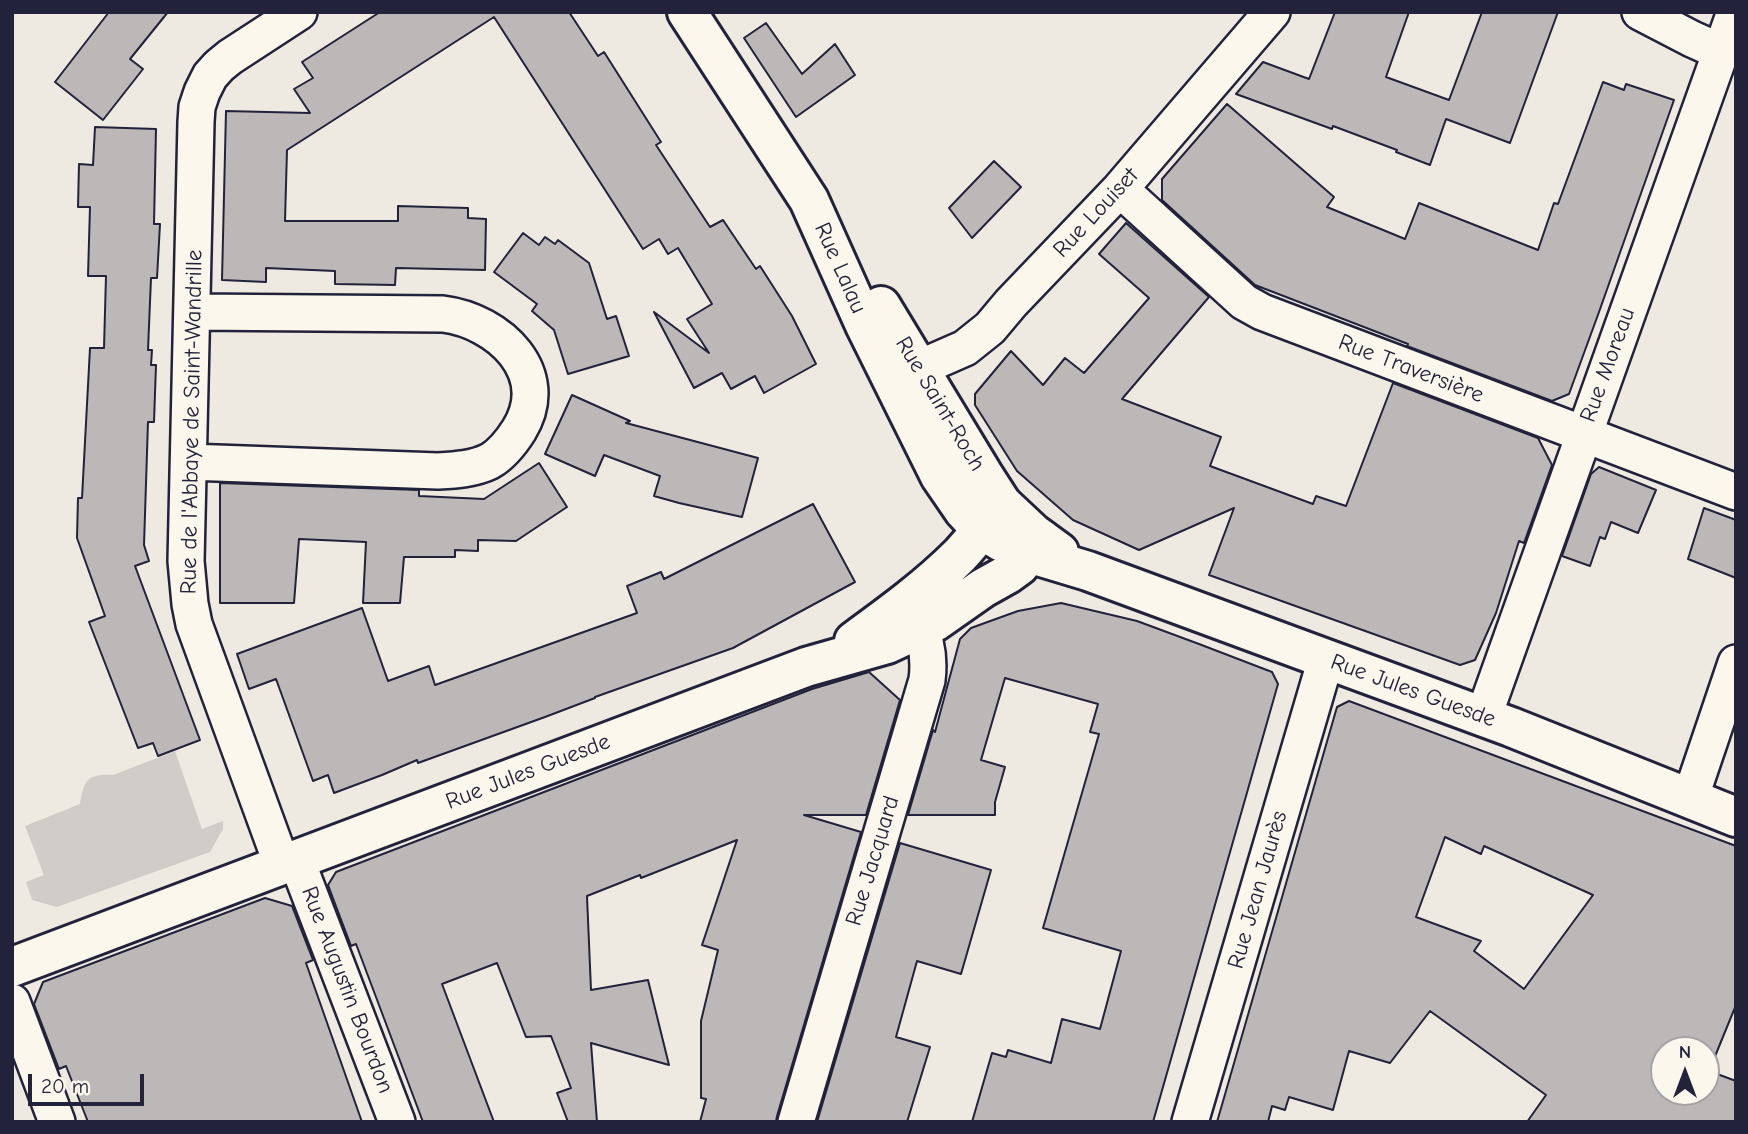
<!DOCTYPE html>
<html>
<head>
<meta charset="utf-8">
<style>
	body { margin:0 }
	#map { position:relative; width:1748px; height:1134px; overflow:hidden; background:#eeeae2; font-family:"Comic Neue",sans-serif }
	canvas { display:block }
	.frame { position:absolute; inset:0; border:14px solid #22223b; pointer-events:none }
	.north { position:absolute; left:1650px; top:1036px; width:70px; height:70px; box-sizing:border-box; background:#fbf7ec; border:2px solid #a4a2a5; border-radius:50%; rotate:0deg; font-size:19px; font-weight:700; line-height:28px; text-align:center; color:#22223b }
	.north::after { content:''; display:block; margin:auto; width:24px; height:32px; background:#22223b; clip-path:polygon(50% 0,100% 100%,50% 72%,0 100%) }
	.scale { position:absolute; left:28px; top:1074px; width:116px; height:32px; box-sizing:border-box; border:4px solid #22223b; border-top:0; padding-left:9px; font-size:21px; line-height:24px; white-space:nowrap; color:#22223b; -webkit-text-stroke:5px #fbf7ec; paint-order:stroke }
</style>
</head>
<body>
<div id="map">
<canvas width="1748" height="1134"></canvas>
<div class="frame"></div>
<div class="north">N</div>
<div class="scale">20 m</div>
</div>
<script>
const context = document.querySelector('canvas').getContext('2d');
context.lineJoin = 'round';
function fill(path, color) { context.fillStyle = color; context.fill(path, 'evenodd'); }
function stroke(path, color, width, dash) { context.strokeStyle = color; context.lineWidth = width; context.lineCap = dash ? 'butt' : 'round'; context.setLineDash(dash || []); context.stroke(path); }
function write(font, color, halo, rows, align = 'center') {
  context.font = font + ' "Comic Neue",sans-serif'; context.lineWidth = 5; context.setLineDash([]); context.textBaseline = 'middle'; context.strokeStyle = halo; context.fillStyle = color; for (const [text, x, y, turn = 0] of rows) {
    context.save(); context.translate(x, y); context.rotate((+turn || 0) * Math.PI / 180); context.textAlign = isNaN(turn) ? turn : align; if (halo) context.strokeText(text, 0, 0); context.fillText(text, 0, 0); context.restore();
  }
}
const green = new Path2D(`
	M 175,751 L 202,829 L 223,821 L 223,829 L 210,852 L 57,907 L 32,900 L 26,882 L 44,875 L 25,826 L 80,804 C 83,781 88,773 113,775 Z`);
const building = new Path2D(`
	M 109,12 L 168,12 L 130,59 L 143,69 L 103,120 L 55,82 Z
	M 380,12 L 569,12 L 598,56 L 604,52 L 661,142 L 656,145 L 710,227 L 723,220 L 756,269 L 760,266 L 792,316 L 816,364 L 764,393 L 755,376 L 731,389 L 722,373 L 694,388 L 654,312 L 709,353 L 687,319 L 712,304 L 678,248 L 668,254 L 659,239 L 643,249 L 494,17 L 287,150 L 285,221 L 398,221 L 398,206 L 468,208 L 468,218 L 486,219 L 485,270 L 396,268 L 395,285 L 335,284 L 335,271 L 266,268 L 266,282 L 222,280 L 226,111 L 310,113 L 294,89 L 313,78 L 302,62 Z
	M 1335,12 L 1409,12 L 1386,77 L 1449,100 L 1482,12 L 1558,12 L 1510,143 L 1446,119 L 1430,165 L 1396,152 L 1397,150 L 1333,126 L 1332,129 L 1236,94 L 1263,62 L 1309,79 Z
	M 766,23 L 802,74 L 835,44 L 855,75 L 796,117 L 744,38 Z
	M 1603,82 L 1624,90 L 1626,84 L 1674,100 L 1599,312 L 1569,394 L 1552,401 L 1407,346 L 1408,344 L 1255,285 L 1162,200 L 1162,179 L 1227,104 L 1334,197 L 1327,207 L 1405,239 L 1419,203 L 1538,250 L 1554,203 L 1558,204 Z
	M 95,127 L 156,129 L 154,224 L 160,224 L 157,278 L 151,278 L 148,350 L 152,350 L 151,365 L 156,365 L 154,422 L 148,422 L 144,545 L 149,561 L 135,566 L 200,740 L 158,756 L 153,743 L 138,748 L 89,622 L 105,616 L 77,538 L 78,498 L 82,498 L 90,348 L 104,348 L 106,276 L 88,276 L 90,207 L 78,207 L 79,164 L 93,165 Z
	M 994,161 L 1021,187 L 972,238 L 949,208 Z
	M 1126,223 L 1209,297 L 1122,399 L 1221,437 L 1210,466 L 1313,504 L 1316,496 L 1346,506 L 1393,383 L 1538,438 L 1552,465 L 1524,543 L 1519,541 L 1496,613 L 1475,660 L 1460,665 L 1209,575 L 1234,508 L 1139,550 L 1073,520 L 1017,471 L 975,405 L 975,394 L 1011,351 L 1043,385 L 1065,358 L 1084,373 L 1149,298 L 1099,254 Z
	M 523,233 L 539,245 L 545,237 L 555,244 L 558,240 L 589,263 L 607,319 L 616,316 L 629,356 L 568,374 L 554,330 L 532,311 L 537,304 L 494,272 Z
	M 572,395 L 630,421 L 626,423 L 758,458 L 742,517 L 679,503 L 654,496 L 660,476 L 604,455 L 595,476 L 545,454 Z
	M 539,463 L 567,507 L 516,541 L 478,540 L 478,551 L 455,550 L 455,557 L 404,557 L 400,603 L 363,603 L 366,542 L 299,539 L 294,603 L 220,603 L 220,483 L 419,490 L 419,496 L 484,499 Z
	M 1599,467 L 1656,490 L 1638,533 L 1611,522 L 1605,539 L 1600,537 L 1590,566 L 1562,556 L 1591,474 Z
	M 813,504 L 855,582 L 733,648 L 595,697 L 595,698 L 545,717 L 418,763 L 417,760 L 382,775 L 334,793 L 328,775 L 313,781 L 276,679 L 249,689 L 237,654 L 362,608 L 388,681 L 429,666 L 435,685 L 637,613 L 627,586 L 661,572 L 664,579 Z
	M 1704,508 L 1736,520 L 1736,578 L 1688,559 Z
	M 1061,603 L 1137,621 L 1199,644 L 1272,672 L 1278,684 L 1153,1122 L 972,1122 L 992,1053 L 1006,1057 L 1008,1050 L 1051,1063 L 1062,1019 L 1100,1029 L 1121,951 L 1043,928 L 1099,734 L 1090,732 L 1098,704 L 1005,678 L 981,760 L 1005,767 L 995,802 L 995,815 L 908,815 L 933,730 L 935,732 L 960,639 L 971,628 L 1018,611 Z
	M 869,672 L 900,700 L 866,815 L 804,815 L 861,832 L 777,1116 L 776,1122 L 700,1122 L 706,1099 L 701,1098 L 701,1021 L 718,950 L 702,945 L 737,840 L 641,878 L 640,875 L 587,896 L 591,990 L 648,980 L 669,1065 L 591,1043 L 597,1122 L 568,1122 L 557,1093 L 571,1088 L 551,1036 L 526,1037 L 497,963 L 442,984 L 494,1122 L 423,1122 L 356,944 L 351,946 L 328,885 L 336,872 L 812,689 Z
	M 1349,701 L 1736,846 L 1736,1005 L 1709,1071 L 1736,1081 L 1736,1122 L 1527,1122 L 1546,1095 L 1430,1011 L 1390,1063 L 1349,1051 L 1333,1110 L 1289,1097 L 1285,1110 L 1272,1106 L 1268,1122 L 1217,1122 L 1337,707 ZM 1445,837 L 1481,854 L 1484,846 L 1593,895 L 1524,989 L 1474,951 L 1481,941 L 1416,917 ZM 1664,1050 L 1706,1050 L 1706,1092 L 1664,1092 Z
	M 900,843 L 991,870 L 961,974 L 917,961 L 896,1037 L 930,1047 L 907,1122 L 817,1122 Z
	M 265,898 L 292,906 L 313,960 L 306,963 L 362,1122 L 88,1122 L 66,1066 L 59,1069 L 34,1004 L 43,982 Z`);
const minor = new Path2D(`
	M 1640,12 L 1692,39 L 1721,52
	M 1120,189 L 1244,302 L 1262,312 L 1736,492
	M 892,380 L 965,348 L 990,328 L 1011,303 L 1120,189 L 1272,12
	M 189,462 L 438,471 C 456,470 474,469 490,461 C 502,454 512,441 519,430 C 554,373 499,321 443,314 L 192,312
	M 1483,718 L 1735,12
	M 1690,799 L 1736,663
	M 296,859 L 397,1122
	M 282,865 L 194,624 L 190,604 L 186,561 L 196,122 L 197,107 L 202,92 L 210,76 L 219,66 L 230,57 L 299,12
	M 12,1002 L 57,1122
	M 796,1122 L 927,680 C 931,648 922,631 910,602
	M 1190,1122 L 1326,659`);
const tertiary = new Path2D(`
	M 854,641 C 891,614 928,587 960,555 C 975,539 988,521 1002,504
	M 12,967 L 806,667 L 887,644 L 936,621 L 983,588 L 1008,574 L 1019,566 L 1041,539`);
const secondary = new Path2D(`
	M 687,12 L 809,200 L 865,325 L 940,476 L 964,511 L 981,529 L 1000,541 L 1025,552 L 1088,571 L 1291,646 L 1511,727 L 1736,817
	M 881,306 L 984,476 L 1002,504 L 1033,533 L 1059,552`);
const streetNames = [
	["Rue Louiset",1096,213,-47],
	["Rue Lalau",840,268,66],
	["Rue Moreau",1608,365,-70],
	["Rue Traversière",1411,369,21],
	["Rue Saint-Roch",940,404,59],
	["Rue de l'Abbaye de Saint-Wandrille",192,422,-89],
	["Rue Jules Guesde",1413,691,20],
	["Rue Jules Guesde",528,772,-21],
	["Rue Jacquard",873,861,-73],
	["Rue Jean Jaurès",1258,890,-74],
	["Rue Augustin Bourdon",347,990,69]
];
fill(green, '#d0cdc9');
fill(building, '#bcb8b8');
stroke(building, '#22223b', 2);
stroke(minor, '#22223b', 40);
stroke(tertiary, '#22223b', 44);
stroke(secondary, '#22223b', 44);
stroke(minor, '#fbf7ec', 35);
stroke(tertiary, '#fbf7ec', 38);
stroke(secondary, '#fbf7ec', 38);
write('23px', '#22223b', '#fbf7ec', streetNames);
</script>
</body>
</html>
